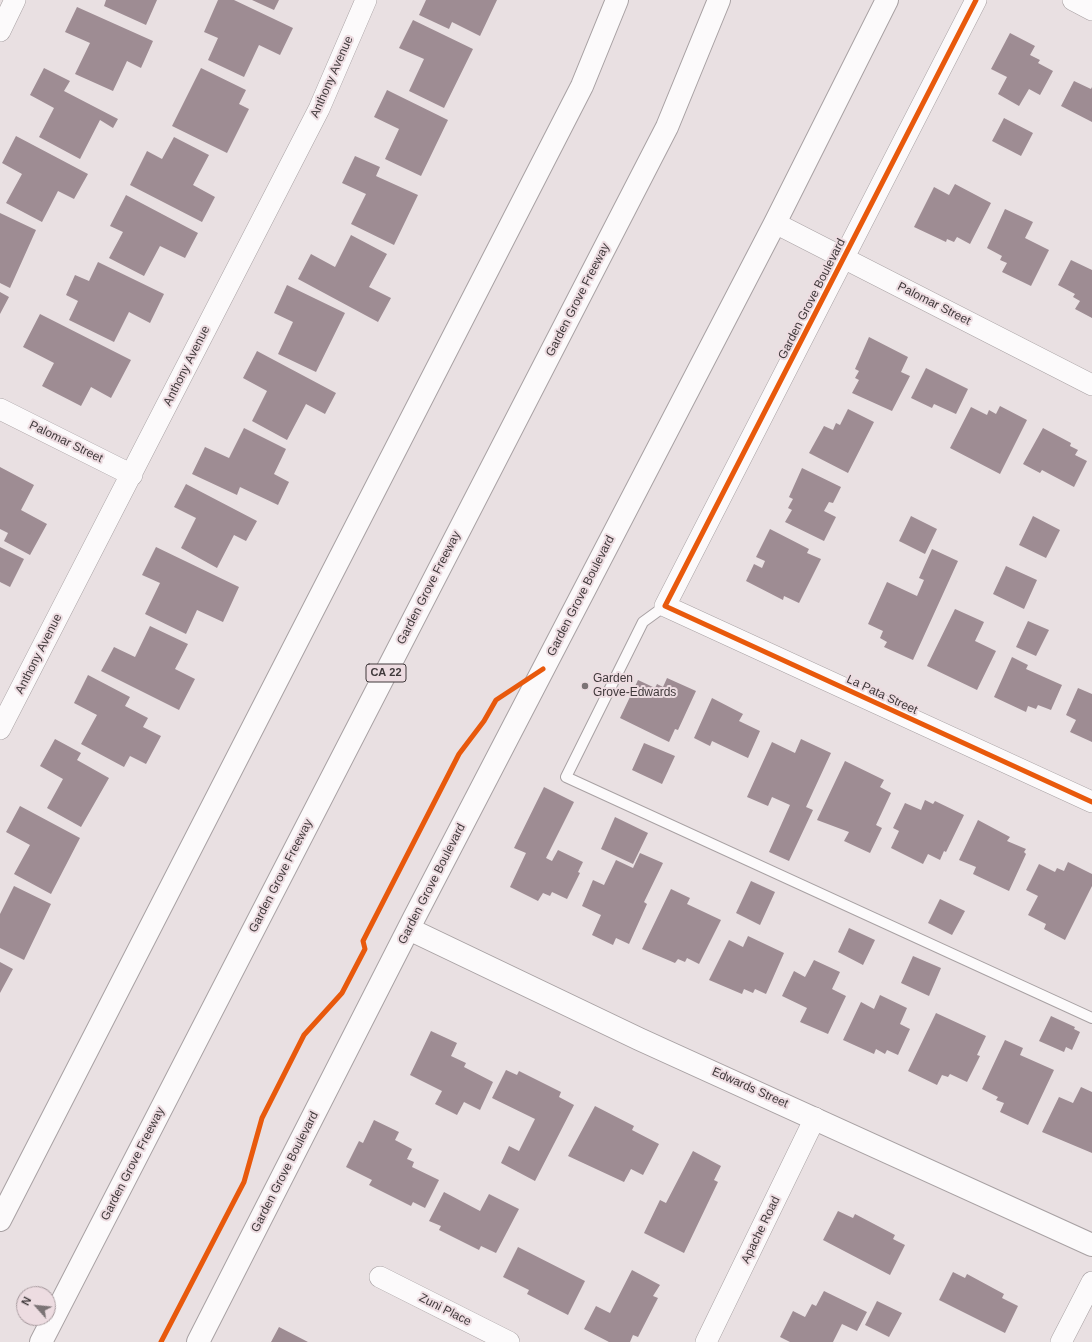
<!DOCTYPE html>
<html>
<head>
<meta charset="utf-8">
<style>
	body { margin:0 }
	#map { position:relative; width:1092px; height:1342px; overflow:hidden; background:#e9e0e2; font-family:Arial,sans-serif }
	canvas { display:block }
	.north { position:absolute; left:16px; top:1286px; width:40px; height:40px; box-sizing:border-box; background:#eddce1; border:1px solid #a89b9f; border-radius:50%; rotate:297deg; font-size:11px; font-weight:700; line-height:16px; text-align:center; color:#40393b }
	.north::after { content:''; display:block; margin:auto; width:14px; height:18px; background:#7b7375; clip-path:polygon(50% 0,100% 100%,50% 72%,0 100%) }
</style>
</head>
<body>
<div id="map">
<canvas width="1092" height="1342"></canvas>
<div class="north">N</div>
</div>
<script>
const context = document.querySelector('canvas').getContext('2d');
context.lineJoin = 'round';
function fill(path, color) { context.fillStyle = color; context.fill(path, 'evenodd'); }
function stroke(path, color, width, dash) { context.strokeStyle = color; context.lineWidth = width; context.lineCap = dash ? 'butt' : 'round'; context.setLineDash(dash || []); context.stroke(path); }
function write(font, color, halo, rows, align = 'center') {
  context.font = font + ' Arial,sans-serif'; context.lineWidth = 4; context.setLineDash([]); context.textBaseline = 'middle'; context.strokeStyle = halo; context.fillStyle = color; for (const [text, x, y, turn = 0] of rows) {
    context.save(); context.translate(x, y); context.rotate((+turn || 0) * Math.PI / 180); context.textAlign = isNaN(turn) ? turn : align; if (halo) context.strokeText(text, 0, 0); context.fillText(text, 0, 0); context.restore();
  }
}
const building = new Path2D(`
	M 106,0 L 157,0 L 146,25 L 104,6 Z
	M 218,0 L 234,0 L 293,28 L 280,55 L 259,45 L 244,77 L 208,60 L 218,38 L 204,32 Z
	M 252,0 L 279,0 L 274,10 Z
	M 426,0 L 497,0 L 480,36 L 452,22 L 449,29 L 419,15 Z
	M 77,7 L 153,41 L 141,68 L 127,61 L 113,91 L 75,74 L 90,43 L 65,32 Z
	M 413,20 L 473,49 L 444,108 L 409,91 L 424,59 L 399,48 Z
	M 1010,33 L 1035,46 L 1030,55 L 1040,60 L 1038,63 L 1053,71 L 1040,95 L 1029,89 L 1019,106 L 998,94 L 1007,77 L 991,69 Z
	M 44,68 L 70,81 L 64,91 L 118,119 L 113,128 L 100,120 L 80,159 L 39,137 L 54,108 L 30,95 Z
	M 201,68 L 246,90 L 239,104 L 249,109 L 227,153 L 172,126 Z
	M 1074,81 L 1091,89 L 1092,87 L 1092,122 L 1061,106 Z
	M 387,90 L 448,120 L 421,176 L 385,159 L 399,129 L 374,117 Z
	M 1004,118 L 1033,133 L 1021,156 L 992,141 Z
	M 16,136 L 88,174 L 74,199 L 58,191 L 42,222 L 6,203 L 22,174 L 2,163 Z
	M 174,137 L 209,155 L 193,185 L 215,197 L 202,222 L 130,185 L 147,151 L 162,159 Z
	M 355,156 L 380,167 L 376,176 L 418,195 L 394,245 L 351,224 L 366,194 L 342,183 Z
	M 955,184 L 991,203 L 970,244 L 957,237 L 954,242 L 947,239 L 946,242 L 914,227 L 934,187 L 949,195 Z
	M 126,195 L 198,233 L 185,258 L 160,246 L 144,276 L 109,258 L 123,232 L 110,226 Z
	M 1005,209 L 1033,222 L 1025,238 L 1049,250 L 1031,286 L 1002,272 L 1007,263 L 1000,260 L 1002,256 L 987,248 Z
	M 0,213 L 36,230 L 10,288 L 0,283 Z
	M 351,235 L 387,254 L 369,287 L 391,298 L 378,322 L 298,279 L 311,254 L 335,267 Z
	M 1071,260 L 1092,270 L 1092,318 L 1075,309 L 1080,301 L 1073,297 L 1075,294 L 1058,285 Z
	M 98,262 L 164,294 L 150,323 L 129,312 L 114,342 L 69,320 L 78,301 L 66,295 L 75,275 L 89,281 Z
	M 287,285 L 345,313 L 316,372 L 278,354 L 293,322 L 274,313 Z
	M 0,292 L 9,297 L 0,314 Z
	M 40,314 L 131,360 L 111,398 L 91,387 L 81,406 L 42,386 L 54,363 L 23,347 Z
	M 869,337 L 908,357 L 901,372 L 910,376 L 892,411 L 852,393 L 859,380 L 855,378 L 859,371 L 855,369 Z
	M 257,351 L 336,393 L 325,414 L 306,404 L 287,440 L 252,421 L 267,391 L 243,378 Z
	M 926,368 L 968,389 L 956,414 L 934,404 L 932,408 L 911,398 Z
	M 1000,406 L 1027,420 L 1000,474 L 950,448 L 971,407 L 987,415 L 989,410 L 996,414 Z
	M 848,409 L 874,422 L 848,473 L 809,453 L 824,426 L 833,430 L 836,423 L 840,425 Z
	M 244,428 L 286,449 L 274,474 L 289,482 L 278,505 L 240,487 L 237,495 L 192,474 L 205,447 L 229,458 Z
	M 1043,428 L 1071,443 L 1070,446 L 1078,450 L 1075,455 L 1087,461 L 1074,487 L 1042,470 L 1040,473 L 1023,464 Z
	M 0,467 L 34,485 L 21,510 L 47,524 L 30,555 L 4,541 L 8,533 L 0,529 Z
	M 802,468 L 841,487 L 833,503 L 829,502 L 824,511 L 836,517 L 824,541 L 785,522 L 792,510 L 788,508 L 793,499 L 789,497 Z
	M 186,484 L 257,521 L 246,541 L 234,535 L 217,568 L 181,548 L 196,518 L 174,507 Z
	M 911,516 L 937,529 L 925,554 L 899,541 Z
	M 1033,516 L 1060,530 L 1046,558 L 1019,545 Z
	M 770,529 L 809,549 L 807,553 L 821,559 L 799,603 L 784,596 L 783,600 L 746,581 L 754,564 L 762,568 L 765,561 L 756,557 Z
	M 0,547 L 24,559 L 10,587 L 0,582 Z
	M 156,547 L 239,587 L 223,622 L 197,610 L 186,634 L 145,614 L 160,583 L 142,575 Z
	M 932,549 L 958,561 L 913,660 L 884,647 L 887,642 L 880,638 L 883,631 L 868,624 L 887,582 L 917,596 L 924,580 L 919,578 Z
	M 1006,566 L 1037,580 L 1024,609 L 993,594 Z
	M 955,609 L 984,622 L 975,641 L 996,651 L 977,690 L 927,666 Z
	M 1028,621 L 1049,630 L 1036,656 L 1016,647 Z
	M 150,626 L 188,644 L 175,669 L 195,679 L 179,710 L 101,671 L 114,647 L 135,657 Z
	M 1012,657 L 1028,665 L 1026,669 L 1062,685 L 1051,710 L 1038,705 L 1036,709 L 1028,706 L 1026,712 L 994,697 Z
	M 88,675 L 130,697 L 125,706 L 148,718 L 143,727 L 161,736 L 146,764 L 130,756 L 124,767 L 81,744 L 97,715 L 74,703 Z
	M 667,678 L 696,691 L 678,730 L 675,729 L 669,742 L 620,718 L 638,680 L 655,688 L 657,684 L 663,687 Z
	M 1078,688 L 1092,694 L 1092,742 L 1070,732 L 1076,720 L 1066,715 Z
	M 712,698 L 743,714 L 739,721 L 760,731 L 748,758 L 712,741 L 710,746 L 694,738 Z
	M 55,739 L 81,753 L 77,760 L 109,778 L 81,827 L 47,808 L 63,779 L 40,766 Z
	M 801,739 L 831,753 L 806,807 L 813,810 L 789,861 L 769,852 L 790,805 L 772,797 L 768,806 L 747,797 L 772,742 L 795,753 Z
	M 644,743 L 675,756 L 662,784 L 632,770 Z
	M 845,761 L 884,780 L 880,787 L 891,793 L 876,825 L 882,828 L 870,853 L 844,841 L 849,832 L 817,820 Z
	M 544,787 L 574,802 L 546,858 L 552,861 L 558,850 L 583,862 L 578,872 L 580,873 L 567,899 L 552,892 L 550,896 L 543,893 L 538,901 L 510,887 L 526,853 L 514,848 Z
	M 925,800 L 933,804 L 935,801 L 964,815 L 946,852 L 944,851 L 940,860 L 928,854 L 923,864 L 891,848 L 899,831 L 893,828 L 905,803 L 921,810 Z
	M 20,806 L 80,838 L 51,894 L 14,874 L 30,845 L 6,832 Z
	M 615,817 L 648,833 L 633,864 L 601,849 Z
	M 978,820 L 1010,837 L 1007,841 L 1026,849 L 1024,852 L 1026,854 L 1009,891 L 973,874 L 976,867 L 959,860 Z
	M 640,853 L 663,863 L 644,902 L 647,904 L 629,944 L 616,938 L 613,945 L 592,935 L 601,915 L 582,906 L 593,880 L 604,885 L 616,860 L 633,868 Z
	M 1068,862 L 1092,874 L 1092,886 L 1065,940 L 1044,929 L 1046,924 L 1028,915 L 1038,896 L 1026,890 L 1039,864 L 1055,872 L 1057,868 L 1064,871 Z
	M 751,881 L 775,892 L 760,925 L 736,913 Z
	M 14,886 L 51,904 L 24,960 L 0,948 L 0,914 Z
	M 671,889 L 690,898 L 687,904 L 721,920 L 699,964 L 687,958 L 685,962 L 678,959 L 675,963 L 642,949 Z
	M 940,899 L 965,911 L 952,935 L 928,923 Z
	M 849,928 L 875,940 L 863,965 L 838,952 Z
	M 748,936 L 784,953 L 766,994 L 755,989 L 753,993 L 744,989 L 742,994 L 709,980 L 729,940 L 743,947 Z
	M 913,956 L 941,968 L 929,996 L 901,983 Z
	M 814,960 L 840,972 L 832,989 L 846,996 L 828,1034 L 800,1022 L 807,1008 L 782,996 L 794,971 L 805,977 Z
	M 0,962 L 13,969 L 0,993 Z
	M 880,995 L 907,1008 L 900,1024 L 910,1029 L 898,1055 L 887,1050 L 885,1054 L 876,1049 L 874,1054 L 843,1040 L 861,1002 L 874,1009 Z
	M 936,1013 L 986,1036 L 977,1055 L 980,1056 L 967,1082 L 950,1074 L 948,1077 L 942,1075 L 937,1085 L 908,1071 Z
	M 1051,1016 L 1075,1027 L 1074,1029 L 1080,1032 L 1072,1050 L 1066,1047 L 1064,1052 L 1039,1041 Z
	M 431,1031 L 457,1043 L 451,1056 L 466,1063 L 464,1067 L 493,1082 L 480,1110 L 464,1102 L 457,1115 L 435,1104 L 442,1091 L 410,1075 Z
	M 1005,1040 L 1023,1048 L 1020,1055 L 1054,1070 L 1028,1125 L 1000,1112 L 1004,1103 L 996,1100 L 998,1097 L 982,1089 Z
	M 506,1070 L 517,1075 L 519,1071 L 561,1092 L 559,1097 L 574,1105 L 535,1181 L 501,1163 L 509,1146 L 519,1151 L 535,1119 L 492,1098 Z
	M 1081,1087 L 1092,1092 L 1092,1153 L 1042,1132 L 1059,1097 L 1073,1103 Z
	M 595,1106 L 634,1126 L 632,1130 L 659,1144 L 643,1175 L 631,1169 L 624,1182 L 568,1156 Z
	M 374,1120 L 399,1132 L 395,1140 L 412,1149 L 407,1159 L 414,1162 L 412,1167 L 439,1180 L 425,1208 L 413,1202 L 411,1206 L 369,1185 L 372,1180 L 346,1167 L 359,1141 L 363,1143 Z
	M 693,1151 L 721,1166 L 714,1180 L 718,1182 L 684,1253 L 644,1233 L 660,1200 L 666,1203 Z
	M 444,1192 L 480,1211 L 489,1194 L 519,1209 L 496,1253 L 481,1246 L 479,1250 L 439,1230 L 441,1226 L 429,1221 Z
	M 838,1211 L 853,1218 L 855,1214 L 895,1235 L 893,1239 L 905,1245 L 890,1275 L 823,1240 Z
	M 518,1247 L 585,1281 L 568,1315 L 527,1294 L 529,1290 L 503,1277 Z
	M 632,1270 L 660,1285 L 653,1296 L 658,1298 L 638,1337 L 633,1335 L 630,1342 L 609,1342 L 584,1329 L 596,1306 L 610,1313 Z
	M 953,1272 L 965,1278 L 967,1274 L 1004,1294 L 1002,1298 L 1018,1306 L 1005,1333 L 939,1300 Z
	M 824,1291 L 867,1312 L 857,1331 L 842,1324 L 833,1342 L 790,1342 L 780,1337 L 793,1311 L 805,1317 L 812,1304 L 816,1306 Z
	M 877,1301 L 902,1313 L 889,1337 L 865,1325 Z
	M 279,1327 L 308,1342 L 271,1342 Z`);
const lane = new Path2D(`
	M 665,606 L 643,622 L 566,777 L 1092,1018`);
const street = new Path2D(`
	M 976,0 L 665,606 L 1092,802
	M 1073,0 L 1092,10
	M 0,31 L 15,0
	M 775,223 L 1092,385
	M 0,409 L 132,475
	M 0,729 L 319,109 L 366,0
	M 380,1277 L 509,1342
	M 706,1342 L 815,1118
	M 1061,1342 L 1092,1282`);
const secondary = new Path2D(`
	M 409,929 L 639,1039 L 1092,1245
	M 198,1342 L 414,918 L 775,223 L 887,0`);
const highway = new Path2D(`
	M 0,1220 L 582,86 L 617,0
	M 41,1342 L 667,127 L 719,0`);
const cycleway = new Path2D(`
	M 976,0 L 665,606 L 1092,802
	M 161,1342 L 244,1182 L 262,1118 L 304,1035 L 342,993 L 365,949 L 363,941 L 459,754 L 484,721 L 496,700 L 543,669`);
const markers = [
	[585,686,4,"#7b7375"]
];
const shields = [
	[386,673,40]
];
const shieldNames = [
	["CA 22",386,673]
];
const streetNames = [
	["Anthony Avenue",332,77,-66],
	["Garden Grove Boulevard",812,299,-63],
	["Garden Grove Freeway",578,300,-63],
	["Palomar Street",934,304,27],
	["Anthony Avenue",187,366,-63],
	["Palomar Street",66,442,26],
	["Garden Grove Freeway",429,588,-63],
	["Garden Grove Boulevard",581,596,-63],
	["Anthony Avenue",39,654,-63],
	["La Pata Street",882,695,25],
	["Garden Grove Freeway",281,876,-63],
	["Garden Grove Boulevard",432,884,-63],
	["Edwards Street",750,1088,24],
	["Garden Grove Freeway",133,1164,-63],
	["Garden Grove Boulevard",285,1172,-63],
	["Apache Road",761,1230,-64],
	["Zuni Place",445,1310,27]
];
const poiNames = [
	["Garden",593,679],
	["Grove-Edwards",593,693]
];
fill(building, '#9e8c93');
stroke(lane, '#a8a1a3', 12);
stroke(street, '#a8a1a3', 22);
stroke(secondary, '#a8a1a3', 24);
stroke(highway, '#a8a1a3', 24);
stroke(lane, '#fcfafb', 10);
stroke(street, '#fcfafb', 21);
stroke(secondary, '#fcfafb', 22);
stroke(highway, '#fcfafb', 22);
stroke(cycleway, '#e8590c', 5);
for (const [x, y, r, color] of markers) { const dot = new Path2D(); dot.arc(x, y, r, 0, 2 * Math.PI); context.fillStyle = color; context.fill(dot); stroke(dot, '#eddce1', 1.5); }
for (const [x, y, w] of shields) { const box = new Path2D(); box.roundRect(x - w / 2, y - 9, w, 18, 3); context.fillStyle = '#eddce1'; context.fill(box); stroke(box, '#40393b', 1); }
write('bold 11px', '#40393b', null, shieldNames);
write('12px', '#40393b', '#eddce1', streetNames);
write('12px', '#40393b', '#eddce1', poiNames, 'left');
</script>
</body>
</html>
